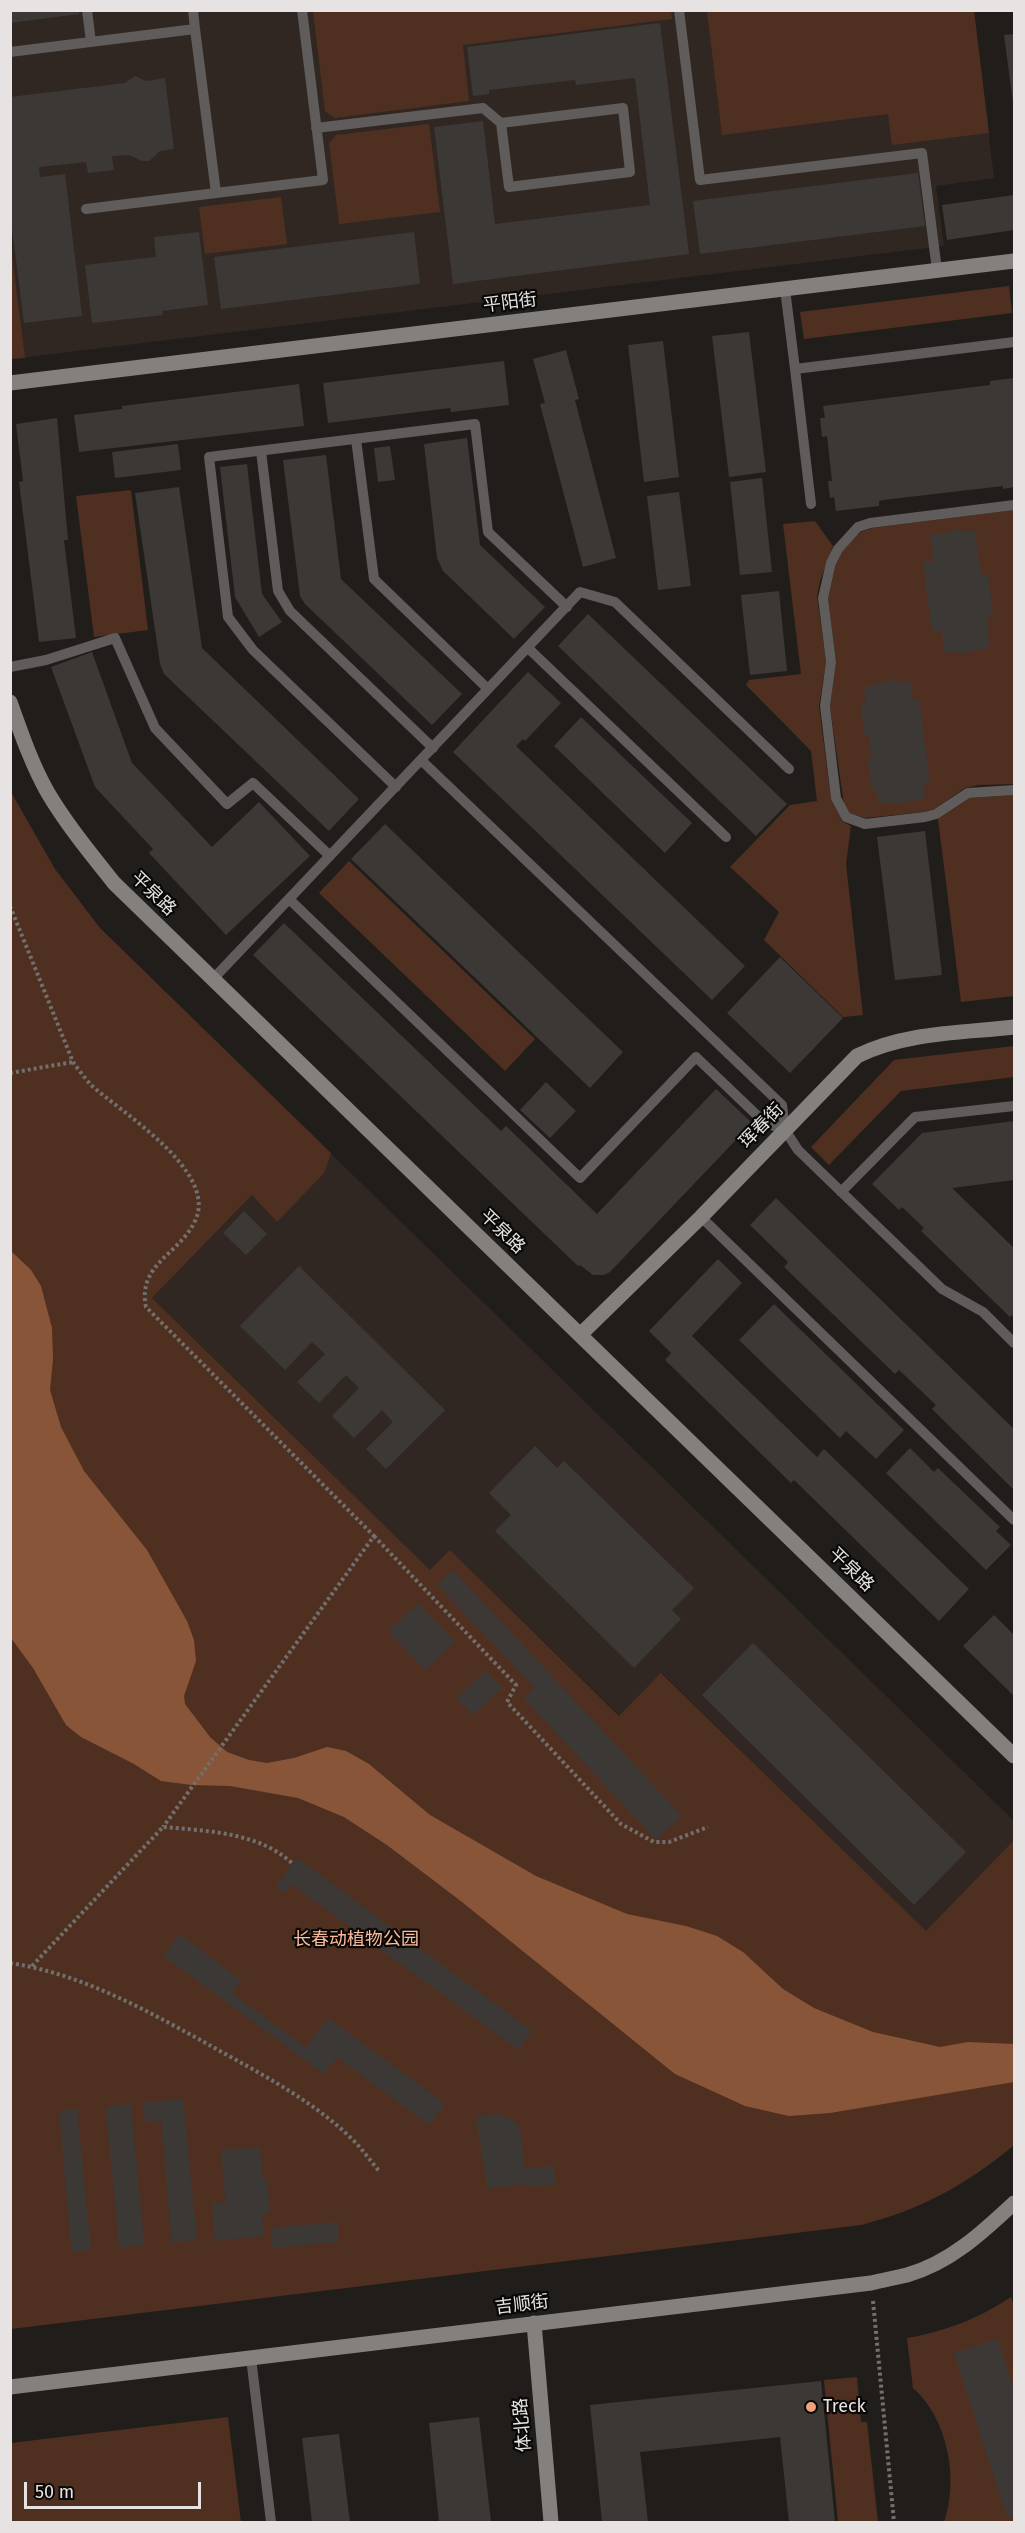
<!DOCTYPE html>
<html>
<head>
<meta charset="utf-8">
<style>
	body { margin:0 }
	#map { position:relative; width:1025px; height:2533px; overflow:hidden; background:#211d1b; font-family:"Fira Sans",sans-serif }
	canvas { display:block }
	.frame { position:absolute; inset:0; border:12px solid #e6e3e2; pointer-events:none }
	.scale { position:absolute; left:24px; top:2482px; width:177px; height:27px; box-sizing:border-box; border:3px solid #e6e3e2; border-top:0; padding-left:8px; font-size:18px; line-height:21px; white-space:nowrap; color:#e6e3e2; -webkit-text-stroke:4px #090807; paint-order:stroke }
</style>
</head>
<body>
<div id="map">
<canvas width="1025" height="2533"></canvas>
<div class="frame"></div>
<div class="scale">50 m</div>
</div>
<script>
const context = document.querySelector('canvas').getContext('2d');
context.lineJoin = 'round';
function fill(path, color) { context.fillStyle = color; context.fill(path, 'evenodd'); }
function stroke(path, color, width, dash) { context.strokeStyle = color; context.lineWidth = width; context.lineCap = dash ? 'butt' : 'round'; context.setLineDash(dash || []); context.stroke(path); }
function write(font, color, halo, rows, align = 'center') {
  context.font = font + ' "Fira Sans","Noto Sans SC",sans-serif'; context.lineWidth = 4.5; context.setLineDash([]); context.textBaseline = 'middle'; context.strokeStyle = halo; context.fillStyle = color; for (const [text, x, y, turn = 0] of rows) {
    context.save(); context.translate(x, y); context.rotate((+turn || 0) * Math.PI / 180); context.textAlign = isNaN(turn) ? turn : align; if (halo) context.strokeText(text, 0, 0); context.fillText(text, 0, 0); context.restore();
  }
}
const built = new Path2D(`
	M 10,11 L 974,11 L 994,178 L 936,186 L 944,246 L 11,359 Z
	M 311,1134 L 1014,1821 L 1014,1840 L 926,1932 L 662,1673 L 620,1716 L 451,1551 L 431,1571 L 152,1298 Z`);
const green = new Path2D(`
	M 671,10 L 672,19 L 463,45 L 469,101 L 335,118 L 325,111 L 313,11 Z
	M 707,11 L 974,11 L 989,133 L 892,145 L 888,114 L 722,135 Z
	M 429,124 L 440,212 L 339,224 L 329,143 L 336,135 Z
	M 281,197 L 287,244 L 205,254 L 199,207 Z
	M 10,240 L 25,358 L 11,359 L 10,359 Z
	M 1009,286 L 1012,313 L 804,339 L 800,312 Z
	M 131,490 L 148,630 L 94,637 L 76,496 Z
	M 1014,510 L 1014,784 L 979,785 L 965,788 L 934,809 L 924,812 L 865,818 L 849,813 L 844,805 L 830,706 L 836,662 L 828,598 L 836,565 L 842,551 L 861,532 L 872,528 Z
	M 815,521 L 833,546 L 820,581 L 817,597 L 826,662 L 819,706 L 831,799 L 842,821 L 851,826 L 846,864 L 863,1015 L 843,1017 L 764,940 L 779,912 L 730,867 L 790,805 L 817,801 L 811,751 L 746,685 L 749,680 L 801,674 L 783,524 Z
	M 11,792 L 55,869 L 100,928 L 331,1153 L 324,1173 L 277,1222 L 252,1195 L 152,1298 L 430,1570 L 450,1550 L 619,1716 L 661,1673 L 926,1931 L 1014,1840 L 1014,2145 C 968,2184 920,2210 861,2225 L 11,2329 Z
	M 1014,795 L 1014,996 L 961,1002 L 938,819 L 970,798 Z
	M 349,861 L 535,1039 L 505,1071 L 319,893 Z
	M 1014,1046 L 1014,1077 L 901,1091 L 829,1165 L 811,1147 L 894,1060 Z
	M 1011,2297 L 1014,2306 L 1014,2522 L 944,2522 C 959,2480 948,2418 913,2388 L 907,2338 C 946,2331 978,2319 1011,2297 Z
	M 857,2377 L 861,2422 L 867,2422 L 878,2522 L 838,2522 L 824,2380 Z
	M 228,2417 L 241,2522 L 11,2522 L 11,2443 Z`);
const water = new Path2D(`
	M 10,1250 L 31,1270 L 41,1286 L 52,1328 L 53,1359 L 50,1390 L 61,1427 L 84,1471 L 147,1550 L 187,1621 L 194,1640 L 196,1661 L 184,1696 L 185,1704 L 210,1737 L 227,1752 L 249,1760 L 267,1763 L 294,1758 L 327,1747 L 346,1751 L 369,1764 L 430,1815 L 536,1876 L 627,1914 L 686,1926 L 717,1936 L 743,1952 L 783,1989 L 814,2008 L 873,2032 L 940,2047 L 968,2042 L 1014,2044 L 1014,2082 L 830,2113 L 789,2116 L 745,2106 L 675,2074 L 462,1902 L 387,1845 L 344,1817 L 298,1798 L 230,1786 L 192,1785 L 161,1781 L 134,1764 L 81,1737 L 66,1725 L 33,1668 L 11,1638 Z`);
const building = new Path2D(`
	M 10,10 L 79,10 L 79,14 L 10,23 Z
	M 660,23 L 689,254 L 453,284 L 434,127 L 483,121 L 495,224 L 650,205 L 635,78 L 576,85 L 575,80 L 489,90 L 489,94 L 473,96 L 467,47 Z
	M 1014,34 L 1014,103 L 1013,103 L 1004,35 Z
	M 135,76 L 146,81 L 165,78 L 174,149 L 160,151 L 149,161 L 142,161 L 129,155 L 112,156 L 114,170 L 88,173 L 86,162 L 39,167 L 40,177 L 65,174 L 82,316 L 24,323 L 10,213 L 10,97 L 125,83 Z
	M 918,173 L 925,226 L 700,254 L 693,201 Z
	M 1014,195 L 1014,230 L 947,240 L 942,205 Z
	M 199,232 L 208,305 L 162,311 L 163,315 L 92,323 L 85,265 L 156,257 L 154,237 Z
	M 414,232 L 420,284 L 221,309 L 214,257 Z
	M 749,332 L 766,472 L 729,477 L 712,336 Z
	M 663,341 L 679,477 L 644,482 L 628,345 Z
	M 566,350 L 579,399 L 575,400 L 616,558 L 583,567 L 540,404 L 545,403 L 533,359 Z
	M 504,361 L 509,405 L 451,412 L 450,408 L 328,423 L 323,383 Z
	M 1014,378 L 1014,487 L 1003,489 L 1003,486 L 883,500 L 879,501 L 879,506 L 836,511 L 834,497 L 830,498 L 828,481 L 832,481 L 827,436 L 822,437 L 820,418 L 825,418 L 823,406 L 990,385 L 990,381 Z
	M 299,384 L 304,426 L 79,452 L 74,415 L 122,409 L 122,406 Z
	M 57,418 L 68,540 L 64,540 L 76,638 L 39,642 L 19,482 L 23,481 L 16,424 Z
	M 467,438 L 480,545 L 545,607 L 514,639 L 443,571 L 437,558 L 424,444 Z
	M 178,444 L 181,470 L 115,478 L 112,452 Z
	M 390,446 L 395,480 L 378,482 L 374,448 Z
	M 326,455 L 341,579 L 462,694 L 432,725 L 305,604 L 300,596 L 283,460 Z
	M 247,464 L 262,594 L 282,622 L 259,637 L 235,597 L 220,467 Z
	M 762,478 L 772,572 L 740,575 L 730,482 Z
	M 179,487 L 202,648 L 359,799 L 329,831 L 164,674 L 160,664 L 135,493 Z
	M 679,492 L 691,586 L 658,590 L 647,496 Z
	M 961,529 L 961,532 L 975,531 L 981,575 L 988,574 L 993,617 L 986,618 L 990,647 L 959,654 L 958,651 L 944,653 L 942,631 L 932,632 L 923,562 L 933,561 L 930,536 Z
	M 779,591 L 787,671 L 750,675 L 741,595 Z
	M 588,614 L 787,804 L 756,836 L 558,646 Z
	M 92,652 L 132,763 L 212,847 L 259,802 L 310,856 L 226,935 L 149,853 L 153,849 L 95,787 L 51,667 Z
	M 528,672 L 561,703 L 525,741 L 523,739 L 516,746 L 745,966 L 712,1000 L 453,752 Z
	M 896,680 L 897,683 L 910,681 L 913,700 L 919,699 L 930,784 L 923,785 L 925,798 L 896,804 L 895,802 L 878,804 L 876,789 L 872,790 L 868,760 L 872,759 L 869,736 L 865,736 L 861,704 L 866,704 L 864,687 Z
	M 581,717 L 692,823 L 665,853 L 554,746 Z
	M 385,824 L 623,1052 L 590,1088 L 351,859 Z
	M 925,831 L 942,975 L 895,980 L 877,837 Z
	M 284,923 L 501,1131 L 506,1126 L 597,1214 L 716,1089 L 752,1123 L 610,1272 L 604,1275 L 593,1275 L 580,1265 L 578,1266 L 253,955 Z
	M 780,957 L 843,1018 L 790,1073 L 727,1013 Z
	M 546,1082 L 576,1111 L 550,1138 L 520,1110 Z
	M 1014,1121 L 1014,1180 L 952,1188 L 1014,1248 L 1014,1317 L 1012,1315 L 1010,1317 L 921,1231 L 924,1228 L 902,1207 L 899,1210 L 872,1184 L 922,1133 Z
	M 776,1198 L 1014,1429 L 1014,1490 L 932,1409 L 936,1405 L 899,1370 L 895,1374 L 784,1267 L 788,1262 L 750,1225 Z
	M 244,1211 L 267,1234 L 246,1255 L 223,1233 Z
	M 718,1259 L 742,1283 L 692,1336 L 817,1457 L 824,1449 L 969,1589 L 939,1621 L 794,1480 L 791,1483 L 665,1360 L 671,1353 L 649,1331 Z
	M 299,1266 L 445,1410 L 386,1469 L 366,1449 L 393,1422 L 382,1410 L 354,1438 L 332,1416 L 359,1388 L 346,1375 L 319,1403 L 297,1382 L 325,1354 L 312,1342 L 285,1370 L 240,1326 Z
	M 774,1304 L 904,1430 L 876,1459 L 846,1431 L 840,1438 L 739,1340 Z
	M 535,1446 L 557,1468 L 564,1461 L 694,1588 L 672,1610 L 681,1619 L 634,1668 L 495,1531 L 511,1515 L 489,1493 Z
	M 910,1448 L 934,1472 L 938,1468 L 1000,1527 L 996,1531 L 1011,1545 L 986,1570 L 886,1473 Z
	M 453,1570 L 682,1816 L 656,1840 L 524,1698 L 535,1688 L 437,1584 Z
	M 419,1603 L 455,1642 L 425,1670 L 388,1631 Z
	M 994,1615 L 1014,1635 L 1014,1696 L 963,1646 Z
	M 753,1643 L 966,1852 L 914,1905 L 702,1695 Z
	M 486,1671 L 502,1688 L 473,1715 L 456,1698 Z
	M 297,1858 L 532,2031 L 518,2050 L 292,1884 L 285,1893 L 276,1886 Z
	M 179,1934 L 241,1980 L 232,1993 L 306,2048 L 328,2018 L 445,2104 L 429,2125 L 337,2057 L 324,2074 L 164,1956 Z
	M 183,2099 L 197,2240 L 172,2243 L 161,2121 L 145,2122 L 143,2103 Z
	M 131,2104 L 144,2245 L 119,2248 L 106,2107 Z
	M 77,2109 L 91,2250 L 72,2252 L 59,2111 Z
	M 502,2113 L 503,2119 L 514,2118 L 514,2124 L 519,2124 L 525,2169 L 553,2166 L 556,2184 L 528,2187 L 527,2184 L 488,2189 L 476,2117 Z
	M 260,2147 L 263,2180 L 267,2180 L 270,2213 L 262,2213 L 264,2236 L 215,2241 L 212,2204 L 226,2203 L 221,2150 Z
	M 337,2222 L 339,2242 L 273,2248 L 271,2228 Z
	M 997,2339 L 1014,2391 L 1014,2515 L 1007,2517 L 954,2353 Z
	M 821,2381 L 835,2522 L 789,2522 L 780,2437 L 640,2452 L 648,2522 L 602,2522 L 590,2405 Z
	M 479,2417 L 491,2522 L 439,2522 L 429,2423 Z
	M 339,2434 L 350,2522 L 312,2522 L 302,2438 Z`);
const path = new Path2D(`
	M 10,906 L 73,1062 C 78,1069 84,1077 90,1084 C 120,1112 219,1171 195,1221 C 180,1254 137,1264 146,1307 L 374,1536 L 163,1827
	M 10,1073 L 73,1062
	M 374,1536 L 516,1685 L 507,1702 L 621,1824 L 654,1842 L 669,1842 L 708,1827
	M 10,1963 C 81,1974 142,2008 204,2042 C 255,2071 310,2098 352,2139 C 362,2149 370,2160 379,2171
	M 32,1966 L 163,1827 C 207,1831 259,1832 293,1864
	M 873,2301 L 894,2522`);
const lane = new Path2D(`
	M 87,10 L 91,42
	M 679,10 L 700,180 L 922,153 L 937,270
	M 195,29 L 216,193 L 323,180 L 302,10
	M 10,52 L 195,29 L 193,10
	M 623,108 L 630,172 L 509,187 L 501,123 Z
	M 316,128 L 483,108 L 501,123
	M 86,209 L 216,193
	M 785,289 L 795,369 L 1014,342
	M 795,369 L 811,504
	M 356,439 L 374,579 L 488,689
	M 261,451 L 278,591 L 290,611 L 433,748
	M 1014,505 L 870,523 L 858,527 L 838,549 L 831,563 L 823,598 L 831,662 L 825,706 L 836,798 L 846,817 L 865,824 L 925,817 L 936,814 L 968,793 L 1014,790
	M 528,648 L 726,837
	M 10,667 L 46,660 L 115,638 L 155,728 L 227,804 L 253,783 L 330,856
	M 421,760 L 782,1105 L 785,1130 L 798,1150 L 942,1289 L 983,1312 L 1014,1343
	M 396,787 L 253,650 L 228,617 L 209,457 L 475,424 L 488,532 L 567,607
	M 289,899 L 580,1178 L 696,1057 L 764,1122 L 785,1130
	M 213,979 L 580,592 L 615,602 L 789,769
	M 841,1192 L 915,1117 L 1014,1106
	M 701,1217 L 1014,1520
	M 251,2358 L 271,2522`);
const secondary = new Path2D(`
	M 10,383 L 1014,261
	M 10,702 C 21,733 32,765 48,793 C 67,825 91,854 114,883 L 1014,1756
	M 580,1335 L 701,1217 L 857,1056 C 904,1032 963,1033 1014,1027
	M 534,2323 L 551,2522
	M 10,2387 L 871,2283 C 883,2280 895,2278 907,2275 C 950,2263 983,2232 1014,2203`);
const markers = [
	[811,2407,6,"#f0a27a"]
];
const streetNames = [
	["平阳街",510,303,-7],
	["平泉路",153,894,44],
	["珲春街",762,1126,-46],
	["平泉路",502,1232,44],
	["平泉路",851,1570,44],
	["吉顺街",522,2305,-7],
	["体北路",523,2425,-95]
];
const parkNames = [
	["长春动植物公园",356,1940]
];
const poiNames = [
	["Treck",823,2407]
];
fill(built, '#302722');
fill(green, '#4f3020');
fill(water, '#895539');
fill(building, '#3c3836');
stroke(path, '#726f6d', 4, [3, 3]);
stroke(lane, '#5f5c5b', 10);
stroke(secondary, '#84807e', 15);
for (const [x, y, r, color] of markers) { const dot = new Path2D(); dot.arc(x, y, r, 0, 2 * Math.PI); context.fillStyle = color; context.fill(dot); stroke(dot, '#090807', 2); }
write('18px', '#e6e3e2', '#090807', streetNames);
write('18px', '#febc9b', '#090807', parkNames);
write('18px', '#e6e3e2', '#090807', poiNames, 'left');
</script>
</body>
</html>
